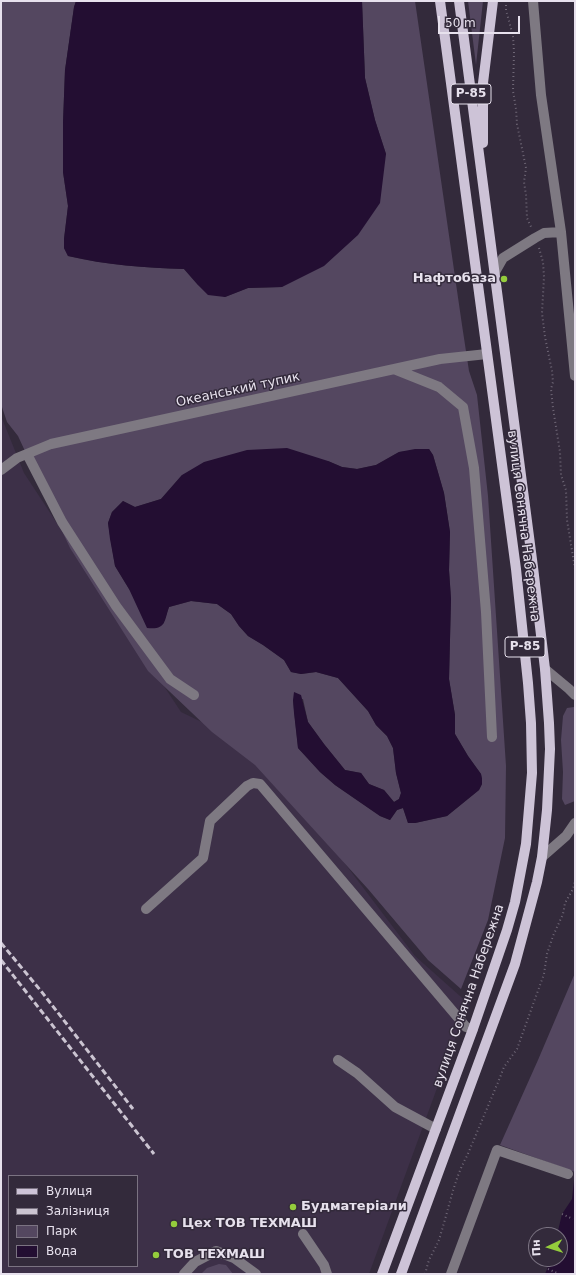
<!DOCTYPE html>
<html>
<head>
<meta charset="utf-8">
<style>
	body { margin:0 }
	#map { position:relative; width:576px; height:1275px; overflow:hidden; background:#332a3b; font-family:"DejaVu Sans",sans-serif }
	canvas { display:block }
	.frame { position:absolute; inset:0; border:2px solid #e7e1ed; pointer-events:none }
	.legend { position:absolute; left:8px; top:1175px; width:130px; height:92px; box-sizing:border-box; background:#332a3b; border:1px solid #7b7382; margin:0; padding:5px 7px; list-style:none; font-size:12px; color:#e7e1ed }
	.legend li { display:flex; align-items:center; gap:8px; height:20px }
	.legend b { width:20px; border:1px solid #7b7382 }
	.north { position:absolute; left:528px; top:1227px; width:40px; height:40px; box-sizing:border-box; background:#332a3b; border:1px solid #7b7382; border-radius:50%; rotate:266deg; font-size:11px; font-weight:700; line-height:16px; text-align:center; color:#e7e1ed }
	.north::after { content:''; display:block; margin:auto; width:14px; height:18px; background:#94cc3c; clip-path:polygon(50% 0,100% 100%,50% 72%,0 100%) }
	.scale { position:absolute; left:438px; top:16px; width:82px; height:18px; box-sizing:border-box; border:2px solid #e7e1ed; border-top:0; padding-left:5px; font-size:12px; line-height:14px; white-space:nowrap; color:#e7e1ed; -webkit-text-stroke:3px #332a3b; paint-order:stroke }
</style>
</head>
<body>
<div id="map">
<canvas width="576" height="1275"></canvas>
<div class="frame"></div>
<ul class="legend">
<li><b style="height:5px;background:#cdc3d7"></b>Вулиця</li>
<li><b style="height:5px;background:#cbc4d1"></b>Залізниця</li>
<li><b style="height:11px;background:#544760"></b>Парк</li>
<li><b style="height:11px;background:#230e32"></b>Вода</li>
</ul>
<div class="north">Пн</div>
<div class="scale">50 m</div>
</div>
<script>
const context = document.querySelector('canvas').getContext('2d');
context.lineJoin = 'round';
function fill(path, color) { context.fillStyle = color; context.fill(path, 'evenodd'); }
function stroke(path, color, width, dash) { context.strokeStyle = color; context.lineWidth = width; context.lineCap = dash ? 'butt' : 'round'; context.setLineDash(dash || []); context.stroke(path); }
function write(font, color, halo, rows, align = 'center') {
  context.font = font + ' "DejaVu Sans",sans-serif'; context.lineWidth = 3; context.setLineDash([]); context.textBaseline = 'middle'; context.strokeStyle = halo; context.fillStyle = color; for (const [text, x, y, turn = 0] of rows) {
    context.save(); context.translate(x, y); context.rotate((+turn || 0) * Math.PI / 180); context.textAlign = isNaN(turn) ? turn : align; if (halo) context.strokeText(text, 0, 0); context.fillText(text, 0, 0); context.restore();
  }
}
const built = new Path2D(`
	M 1,416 L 24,473 L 181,712 L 258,749 L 415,956 L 469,1004 L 459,1028 L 369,1274 L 1,1274 ZM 9,1176 L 137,1176 L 137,1266 L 9,1266 Z`);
const green = new Path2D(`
	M 1,1 L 76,1 L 74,7 L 65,70 L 63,123 L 63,172 L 68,206 L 64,239 L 64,248 L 68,256 C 106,265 146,268 184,269 L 198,285 L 225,297 L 248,288 L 282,287 L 386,154 L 375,120 L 365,78 L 362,1 L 415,1 L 462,325 L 469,371 L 477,395 L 488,496 L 506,766 L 505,838 L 488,920 L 461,989 L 428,960 L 368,889 L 255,765 L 212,732 L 148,671 L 70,548 L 18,436 L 7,422 L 1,404 ZM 429,449 L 433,455 L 444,493 L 450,532 L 449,570 L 451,599 L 449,679 L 455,715 L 455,734 L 468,756 L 481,774 L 482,779 L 482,784 L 479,790 L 447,816 L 415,823 L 408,823 L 403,808 L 397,810 L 390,820 L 380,816 L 335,785 L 320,772 L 298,748 L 293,700 L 303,699 L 308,722 L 324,744 L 345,770 L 361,773 L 369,784 L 384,790 L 394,802 L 399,799 L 401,793 L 396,773 L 393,748 L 387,736 L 376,725 L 368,711 L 338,678 L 316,672 L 301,674 L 291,672 L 284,660 L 263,645 L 248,636 L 239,626 L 231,614 L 217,604 L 191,601 L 169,607 L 163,624 L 129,589 L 115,566 L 108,523 L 112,512 L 123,501 L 135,507 L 161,499 L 182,475 L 328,461 L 342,467 L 357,469 L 376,465 L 399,452 Z
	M 468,1 L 483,1 L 476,65 Z
	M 574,707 L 575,801 L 565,805 L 562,799 L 563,772 L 561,740 L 563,716 L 567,708 Z
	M 575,973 L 575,1172 L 500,1145 L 538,1060 Z
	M 219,1264 L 226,1265 L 233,1274 L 201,1274 L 207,1268 Z`);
const water = new Path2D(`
	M 76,1 L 362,1 L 365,78 L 375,120 L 386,154 L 380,203 L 358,235 L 324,266 L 282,287 L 248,288 L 225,297 L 208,295 L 198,285 L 184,269 C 146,268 106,265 68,256 L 64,248 L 64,239 L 68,206 L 63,172 L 63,123 L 65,70 L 74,7 Z
	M 287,448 L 328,461 L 342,467 L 357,469 L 376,465 L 399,452 L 415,449 L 429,449 L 433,455 L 444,493 L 450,532 L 449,570 L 451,599 L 449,679 L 455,715 L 455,734 L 468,756 L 481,774 L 482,779 L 482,784 L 479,790 L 447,816 L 415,823 L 408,823 L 403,808 L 397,810 L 390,820 L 380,816 L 335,785 L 320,772 L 298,748 L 294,713 L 293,700 L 294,692 L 301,695 L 308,722 L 324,744 L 345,770 L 361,773 L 369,784 L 384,790 L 394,802 L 399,799 L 401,793 L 396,773 L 393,748 L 387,736 L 376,725 L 368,711 L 338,678 L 316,672 L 301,674 L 291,672 L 284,660 L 263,645 L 248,636 L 239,626 L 231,614 L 217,604 L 191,601 L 169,607 C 164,622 166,630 147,628 L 129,589 L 115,566 L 110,539 L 108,523 L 112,512 L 123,501 L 135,507 L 161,499 L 182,475 L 204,462 L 247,450 Z
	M 575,1171 L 575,1274 L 545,1274 L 551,1259 L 560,1259 L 560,1235 L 557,1235 L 562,1214 L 572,1199 Z`);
const path = new Path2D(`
	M 506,1 L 506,10 L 513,36 L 514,52 L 513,91 L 516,109 L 517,124 L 526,168 L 524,182 L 526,195 L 527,218 L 532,229
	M 539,248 L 543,262 L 544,277 L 542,313 L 545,337 L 552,371 L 553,382 L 551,389 L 553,408 L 560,452 L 561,475 L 566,490 L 567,520 L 575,569
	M 562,1214 L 573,1219
	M 560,1254 L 563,1255
	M 548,1269 L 557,1273
	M 425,1274 C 427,1268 428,1261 431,1256 C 435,1248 439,1242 441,1233 C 449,1208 454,1179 467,1156 L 499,1080 L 504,1067 L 517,1049 L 544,974 L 547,954 L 553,936 L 563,914 L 565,903 L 573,889 L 575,881`);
const minor = new Path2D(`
	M 533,1 L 541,95 L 561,232 L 575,376
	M 495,272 L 503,258 L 535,238 L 544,233 L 561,232
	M 394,369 L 439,387 L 463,407 L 474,468 L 486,612 L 492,737
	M 27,454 L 62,522 L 116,606 L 170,679 L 194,695
	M 1,470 L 17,458 L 51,444 L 440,359 L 487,354
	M 545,669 L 569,689 L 575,695
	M 542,857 L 566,836 L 575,823
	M 146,909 L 203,858 L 210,821 L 247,786 L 253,783 L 260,784 L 466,1027 L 473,1029
	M 338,1060 L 357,1073 L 395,1107 L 436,1129
	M 303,1234 L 324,1265 L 327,1274
	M 184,1274 L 195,1262 L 216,1251 L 234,1258 L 256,1274
	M 451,1274 L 497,1150 L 568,1174`);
const major = new Path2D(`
	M 483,143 L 483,83 L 493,1
	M 382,1274 L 473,1029 L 507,930 L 515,902 L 526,844 L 532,773 L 531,723 L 528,683 L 516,569 L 440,1
	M 401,1274 L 515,964 L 537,882 L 542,857 L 547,810 L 550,749 L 549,723 L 545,669 L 533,567 L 459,1`);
const rail = new Path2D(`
	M 1,943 L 41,991 L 133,1109
	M 1,960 L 154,1154`);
const markers = [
	[504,279,4,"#94cc3c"],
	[293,1207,4,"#94cc3c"],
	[174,1224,4,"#94cc3c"],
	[156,1255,4,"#94cc3c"]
];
const shields = [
	[471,94,40],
	[525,647,40]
];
const shieldNames = [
	["Р-85",471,94],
	["Р-85",525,647]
];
const poiNames = [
	["Нафтобаза",496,279,"right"],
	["Будматеріали",301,1207],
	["Цех ТОВ ТЕХМАШ",182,1224],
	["ТОВ ТЕХМАШ",164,1255]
];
const streetNames = [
	["Океанський тупик",238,390,-12],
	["вулиця Сонячна Набережна",523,526,83],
	["вулиця Сонячна Набережна",469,996,-71]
];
fill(built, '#3d3048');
fill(green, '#544760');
fill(water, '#230e32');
stroke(path, '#6f6776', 2, [1, 3]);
stroke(minor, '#7e7982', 10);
stroke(major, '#cdc3d7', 10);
stroke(rail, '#cbc4d1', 3, [6, 3]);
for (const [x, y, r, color] of markers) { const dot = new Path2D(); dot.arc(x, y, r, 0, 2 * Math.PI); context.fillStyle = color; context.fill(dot); stroke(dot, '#332a3b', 1.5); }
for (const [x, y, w] of shields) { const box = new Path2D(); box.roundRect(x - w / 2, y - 10, w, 20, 3); context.fillStyle = '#332a3b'; context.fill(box); stroke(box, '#e7e1ed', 1); }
write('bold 12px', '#e7e1ed', null, shieldNames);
write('bold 13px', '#e7e1ed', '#332a3b', poiNames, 'left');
write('13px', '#e7e1ed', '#332a3b', streetNames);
</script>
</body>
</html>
